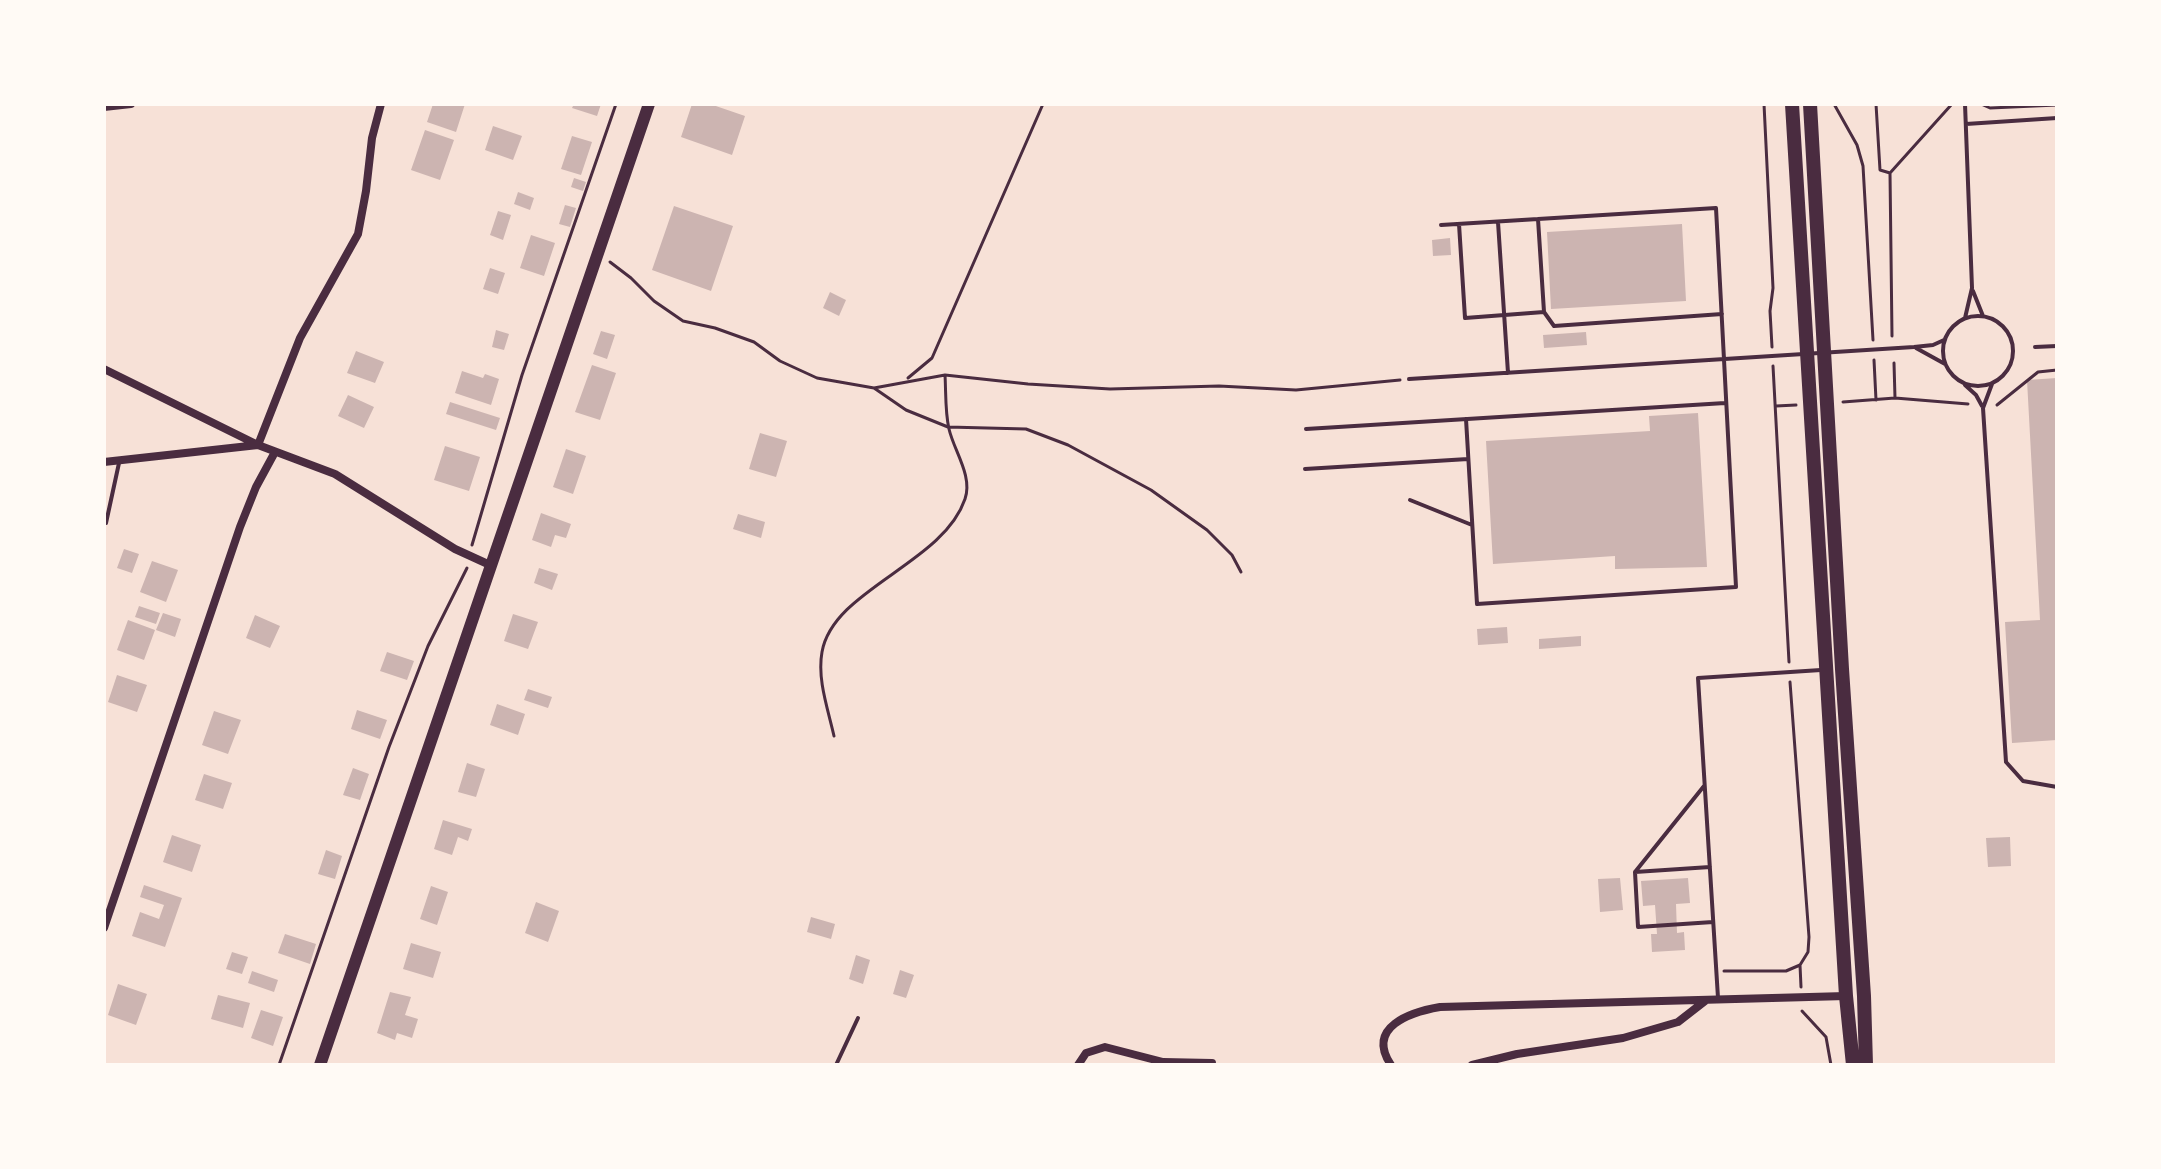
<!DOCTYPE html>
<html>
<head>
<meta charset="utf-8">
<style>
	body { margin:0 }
	#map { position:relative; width:2161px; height:1169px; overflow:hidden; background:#f7e1d7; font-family:Mulish,sans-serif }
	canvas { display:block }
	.frame { position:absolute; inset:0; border:106px solid #fffaf5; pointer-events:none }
</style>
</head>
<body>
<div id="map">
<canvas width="2161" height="1169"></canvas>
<div class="frame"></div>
</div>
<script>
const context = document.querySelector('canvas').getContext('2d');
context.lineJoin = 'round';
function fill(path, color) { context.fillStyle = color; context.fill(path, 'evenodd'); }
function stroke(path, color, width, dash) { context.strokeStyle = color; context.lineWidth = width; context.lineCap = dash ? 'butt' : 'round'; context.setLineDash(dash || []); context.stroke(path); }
const building = new Path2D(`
	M 433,104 L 465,104 L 456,132 L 427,122 Z
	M 574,104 L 601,104 L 597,116 L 572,108 Z
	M 692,104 L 710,104 L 745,116 L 732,155 L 681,137 Z
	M 493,126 L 522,136 L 513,160 L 485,150 Z
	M 425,130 L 454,140 L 440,180 L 411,170 Z
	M 572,136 L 592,142 L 581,175 L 561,169 Z
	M 574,178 L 586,182 L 583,191 L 571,187 Z
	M 518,192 L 534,198 L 530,210 L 514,204 Z
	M 565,205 L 576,208 L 570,227 L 559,224 Z
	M 674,206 L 733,226 L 711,291 L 652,270 Z
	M 498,211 L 511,215 L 503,240 L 490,235 Z
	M 1682,224 L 1686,301 L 1551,309 L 1547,232 Z
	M 531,235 L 555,243 L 544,276 L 520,268 Z
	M 1450,238 L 1451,255 L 1433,256 L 1432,240 Z
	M 490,268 L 505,273 L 498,294 L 483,289 Z
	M 830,292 L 846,300 L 839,316 L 823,308 Z
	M 496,330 L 509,334 L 504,350 L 492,347 Z
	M 601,331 L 615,335 L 607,359 L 593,354 Z
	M 1586,332 L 1587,345 L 1544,348 L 1543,335 Z
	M 356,351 L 384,362 L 375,383 L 347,373 Z
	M 592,365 L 616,373 L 600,420 L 575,412 Z
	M 462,371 L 483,378 L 485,374 L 499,379 L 491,405 L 455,393 Z
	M 2057,378 L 2057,740 L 2012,743 L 2005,622 L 2040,620 L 2027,380 Z
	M 348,395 L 374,407 L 364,428 L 338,416 Z
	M 450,402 L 500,418 L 496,430 L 446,414 Z
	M 1698,413 L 1707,567 L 1615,569 L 1615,556 L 1493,564 L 1486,441 L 1650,431 L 1649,416 Z
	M 760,433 L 787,441 L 776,477 L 749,469 Z
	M 445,446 L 480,457 L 469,491 L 434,480 Z
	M 566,449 L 586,456 L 573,494 L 553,487 Z
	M 541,513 L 571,524 L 566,538 L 555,535 L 551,547 L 532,540 Z
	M 738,514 L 765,522 L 761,538 L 733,529 Z
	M 124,549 L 139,554 L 132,573 L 117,568 Z
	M 152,561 L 178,570 L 166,602 L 140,592 Z
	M 539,568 L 558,574 L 552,590 L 534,583 Z
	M 139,606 L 160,613 L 156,624 L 135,617 Z
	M 163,613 L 181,619 L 175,637 L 156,630 Z
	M 513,614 L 538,622 L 528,649 L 504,641 Z
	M 255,615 L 280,626 L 270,648 L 246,638 Z
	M 128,620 L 155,630 L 144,660 L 117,650 Z
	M 1507,627 L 1508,643 L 1478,645 L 1477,629 Z
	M 1581,636 L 1581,646 L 1539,649 L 1539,639 Z
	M 387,652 L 414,661 L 407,680 L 380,671 Z
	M 117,675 L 147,685 L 137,712 L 108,702 Z
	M 528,689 L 552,697 L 548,708 L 524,700 Z
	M 497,704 L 525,714 L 518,735 L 490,725 Z
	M 357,710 L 387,720 L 380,739 L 351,729 Z
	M 214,711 L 241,720 L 228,754 L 202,745 Z
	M 467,763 L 485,769 L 476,797 L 458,792 Z
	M 353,768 L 369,774 L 360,800 L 343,795 Z
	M 204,774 L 232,783 L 223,809 L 195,800 Z
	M 443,820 L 472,829 L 468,841 L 458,837 L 452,855 L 434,849 Z
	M 172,835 L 201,845 L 192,872 L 163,862 Z
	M 2010,837 L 2011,866 L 1988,867 L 1986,838 Z
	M 326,850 L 342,856 L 335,879 L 318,874 Z
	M 1620,878 L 1623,910 L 1600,912 L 1598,879 Z
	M 1688,878 L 1690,903 L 1676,904 L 1677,933 L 1684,932 L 1685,950 L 1652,952 L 1651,934 L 1657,934 L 1655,905 L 1643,906 L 1641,881 Z
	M 144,885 L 182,898 L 165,947 L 132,936 L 140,912 L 159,919 L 164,905 L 140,897 Z
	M 431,886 L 448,892 L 437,925 L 420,919 Z
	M 536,902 L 559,911 L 548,942 L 525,933 Z
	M 811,917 L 835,924 L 831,939 L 807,932 Z
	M 285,934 L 316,944 L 310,964 L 278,953 Z
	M 411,943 L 441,952 L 433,978 L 403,969 Z
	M 232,952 L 248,957 L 242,974 L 226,969 Z
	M 856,955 L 870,960 L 863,984 L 849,979 Z
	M 900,970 L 914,975 L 906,998 L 893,994 Z
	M 252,971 L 278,980 L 274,992 L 248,983 Z
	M 118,984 L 147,994 L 136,1025 L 108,1015 Z
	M 390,992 L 411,997 L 405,1015 L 418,1019 L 412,1038 L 397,1033 L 395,1040 L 377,1033 Z
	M 218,995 L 250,1003 L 243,1028 L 211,1019 Z
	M 261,1010 L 283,1017 L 273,1046 L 251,1038 Z`);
const path = new Path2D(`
	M 1764,104 L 1773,288 L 1770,311 L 1772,347
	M 1834,104 L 1857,145 L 1863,166 L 1873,340
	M 1876,104 L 1880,170 L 1890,173
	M 1981,104 L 1990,108 L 2057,105
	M 610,262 L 631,278 L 654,301 L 683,321 L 715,328 L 754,342 L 780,361 L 817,378 L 874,388 L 906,410 L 948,427 L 1026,429 L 1068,445 L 1151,490 L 1207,530 L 1232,555 L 1241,572
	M 1892,336 L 1890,173 L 1952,104
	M 1874,360 L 1876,400
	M 1894,363 L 1895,398
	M 1773,366 L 1789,662
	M 908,378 L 932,358 L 1043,104
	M 874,388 L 945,375 L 1028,384 L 1110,389 L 1219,386 L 1296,390 L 1400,380
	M 1843,402 L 1895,398 L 1968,404
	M 1997,405 L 2038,372 L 2057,370
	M 1776,406 L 1796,405
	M 472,545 L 522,375 L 616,104
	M 1790,682 L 1809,937 L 1808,952 L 1800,965 L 1801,987
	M 834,736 C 828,709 817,679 822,652 C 833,589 943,564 965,499 C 973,476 954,451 949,429 C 945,412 946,392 945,375
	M 1724,971 L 1786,971 L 1800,965
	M 1802,1011 L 1826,1037 L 1831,1065
	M 279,1065 L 389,747 L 428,646 L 467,568`);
const service = new Path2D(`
	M 1965,104 L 1972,288 L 1965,318
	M 1966,124 L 2057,118
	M 1498,222 L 1508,373
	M 1459,224 L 1465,318 L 1544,312 L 1538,219
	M 1441,225 L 1716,208 L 1736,587 L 1477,604 L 1466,419
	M 1973,291 L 1983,316
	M 1544,312 L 1554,326 L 1722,314
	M1943 351a35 35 0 1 1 70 0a35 35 0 1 1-70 0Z
	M 2035,347 L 2057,346
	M 1916,348 L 1945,364
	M 1409,379 L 1914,347 L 1933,345 L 1944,340
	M 1992,384 L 1983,408 L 2006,762 L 2023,781 L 2057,787
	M 1965,385 L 1976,395 L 1982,406
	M 1306,429 L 1725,403
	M 1305,469 L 1468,459
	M 1410,500 L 1472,525
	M 106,523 L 119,463
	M 1710,867 L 1635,872 L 1638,927 L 1713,922
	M 1635,872 L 1704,786
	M 1718,998 L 1698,678 L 1821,670
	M 836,1065 L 858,1018`);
const minor = new Path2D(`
	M 104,107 L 131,104
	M 104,369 L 258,445 L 300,338 L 358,234 L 366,191 L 372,138 L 381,104
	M 104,462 L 258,445 L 335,474 L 455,549 L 490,565
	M 104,928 L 240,527 L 256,487 L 275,452
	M 1078,1065 L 1086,1053 L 1105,1047 L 1163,1062 L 1212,1063
	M 1391,1065 C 1365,1027 1411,1012 1440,1007 L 1846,996
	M 1472,1065 L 1517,1054 L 1623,1038 L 1678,1022 L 1705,1001`);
const secondary = new Path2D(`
	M 320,1065 L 649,104`);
const primary = new Path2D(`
	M 1792,104 L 1846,996 L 1853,1065
	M 1810,104 L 1842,669 L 1864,996 L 1866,1065`);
fill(building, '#ccb4b1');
stroke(path, '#4a2c40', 3);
stroke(service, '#4a2c40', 4);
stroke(minor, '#4a2c40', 8);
stroke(secondary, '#4a2c40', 12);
stroke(primary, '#4a2c40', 14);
</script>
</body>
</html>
